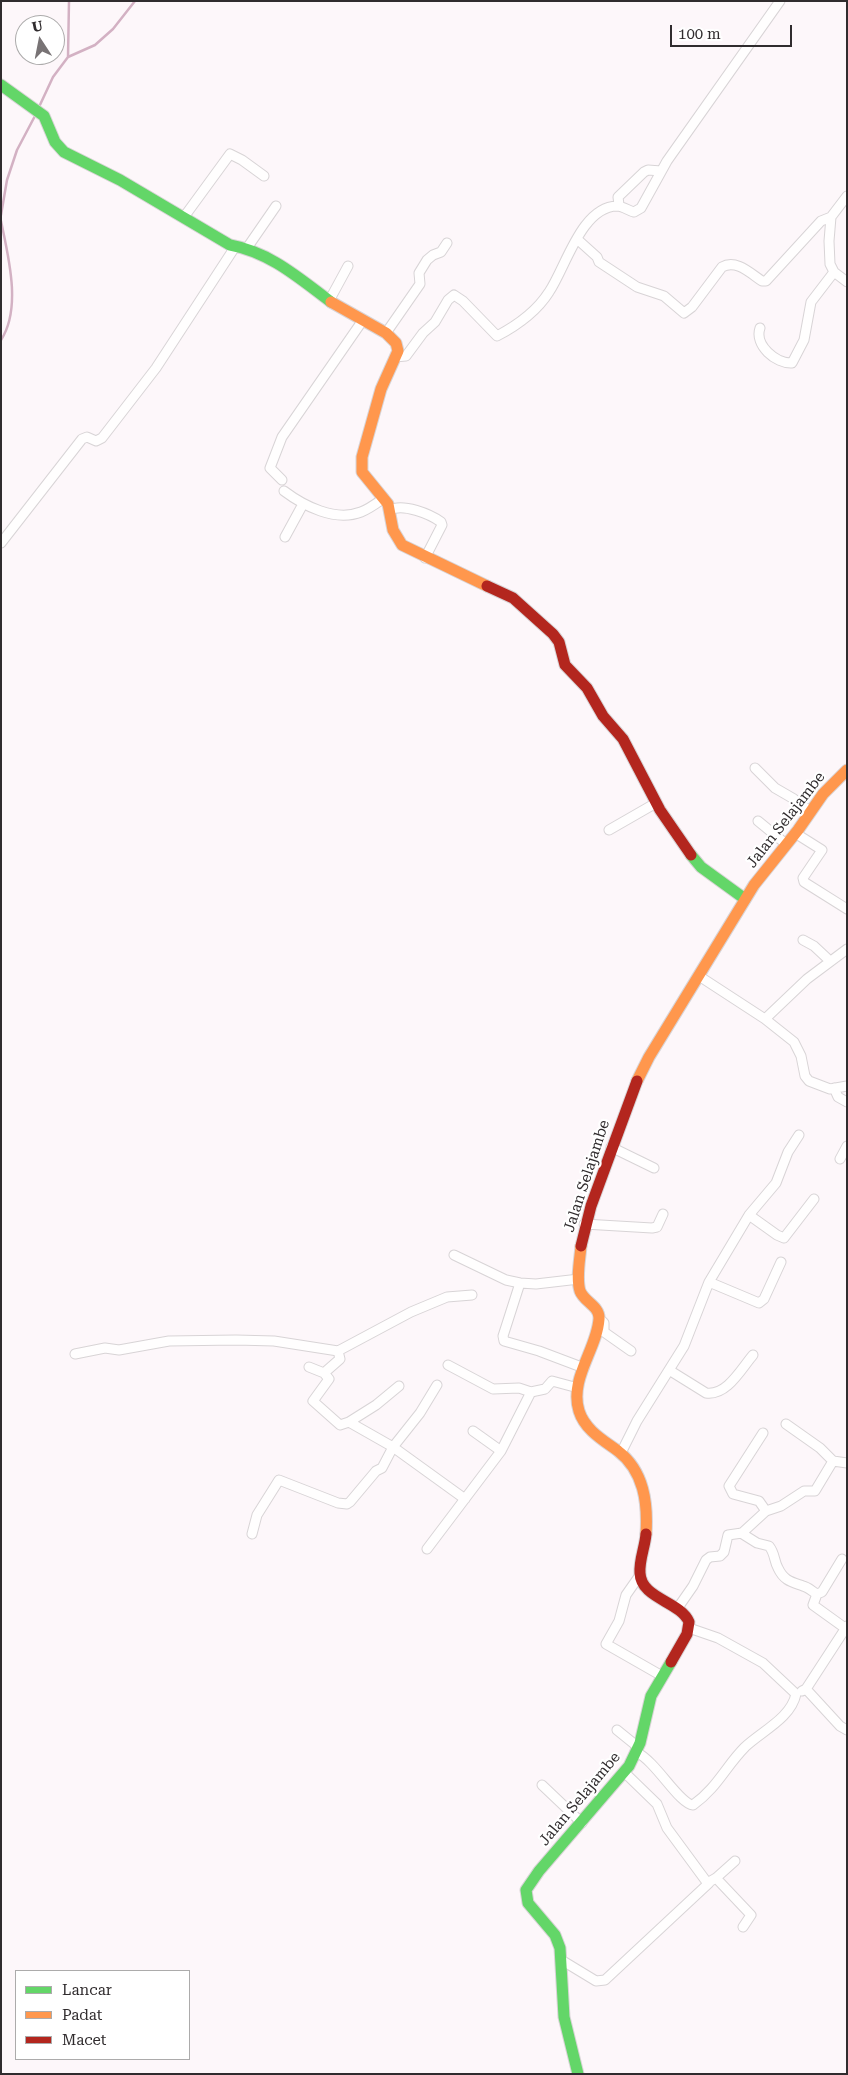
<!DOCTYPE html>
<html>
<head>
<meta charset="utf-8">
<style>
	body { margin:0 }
	#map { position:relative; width:848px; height:2075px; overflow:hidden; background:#fdf7fa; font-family:"Roboto Serif",serif }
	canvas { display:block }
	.frame { position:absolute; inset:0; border:2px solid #302c2e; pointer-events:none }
	.legend { position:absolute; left:15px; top:1970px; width:175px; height:90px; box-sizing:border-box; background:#fff; border:1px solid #acabab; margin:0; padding:6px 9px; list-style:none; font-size:15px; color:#302c2e }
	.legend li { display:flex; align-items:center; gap:10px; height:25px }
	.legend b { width:25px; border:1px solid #acabab }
	.north { position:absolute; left:15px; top:15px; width:50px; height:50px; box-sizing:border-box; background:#fff; border:1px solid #acabab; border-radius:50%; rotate:349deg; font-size:14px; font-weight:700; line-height:20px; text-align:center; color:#302c2e }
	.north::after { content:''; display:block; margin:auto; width:18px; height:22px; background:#787375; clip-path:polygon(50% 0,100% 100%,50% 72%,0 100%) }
	.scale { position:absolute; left:670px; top:25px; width:122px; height:22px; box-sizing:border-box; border:2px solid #302c2e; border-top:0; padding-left:6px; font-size:15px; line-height:18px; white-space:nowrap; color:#302c2e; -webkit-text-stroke:4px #fff; paint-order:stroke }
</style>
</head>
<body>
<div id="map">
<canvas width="848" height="2075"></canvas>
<div class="frame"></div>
<ul class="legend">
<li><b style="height:6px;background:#63d668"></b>Lancar</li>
<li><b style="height:6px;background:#ff974d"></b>Padat</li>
<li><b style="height:6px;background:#b3261e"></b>Macet</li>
</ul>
<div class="north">U</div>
<div class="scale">100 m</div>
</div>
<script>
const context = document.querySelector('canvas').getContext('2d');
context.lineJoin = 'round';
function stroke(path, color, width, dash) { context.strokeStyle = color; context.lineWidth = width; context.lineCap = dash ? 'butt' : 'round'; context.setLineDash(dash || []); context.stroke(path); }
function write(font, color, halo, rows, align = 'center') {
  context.font = font + ' "Roboto Serif",serif'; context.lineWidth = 4.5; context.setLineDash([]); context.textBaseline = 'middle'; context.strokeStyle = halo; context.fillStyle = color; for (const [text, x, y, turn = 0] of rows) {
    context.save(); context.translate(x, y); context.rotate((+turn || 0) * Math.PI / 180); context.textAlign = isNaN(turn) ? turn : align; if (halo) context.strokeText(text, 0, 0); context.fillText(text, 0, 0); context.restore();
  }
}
const stream = new Path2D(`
	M 68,57 L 95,45 L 113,29 L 135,1
	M 39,107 L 53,77 L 68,57 L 69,1
	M 1,215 L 7,180 L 17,150 L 36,114
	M 1,221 C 8,255 22,308 1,340`);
const street = new Path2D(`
	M 847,196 L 831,217 L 829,241 L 830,264 L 834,272 L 847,282
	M 619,205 L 618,197 L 644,172 L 648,170 L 661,171
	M 184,217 L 230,154 L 242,160 L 264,176
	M 577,239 L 597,257 L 599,262 L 637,287 L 664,296 L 684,313 L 692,307 L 722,267 C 736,259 750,273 762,281 L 766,281 L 821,221 L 831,217
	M 247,248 L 276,206
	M 329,301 L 348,266
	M 760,328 C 754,345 776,364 792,363 L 804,340 L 811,302 L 834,272
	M 386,333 L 420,284 L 419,273 L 427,260 L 433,255 L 441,252 L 447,243
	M 395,357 L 406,356 L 423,333 L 435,322 L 448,300 L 454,295 L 463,301 L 497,336 C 516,326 537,311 549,292 C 566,267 581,207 617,206 C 623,206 629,211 634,212 L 641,208 L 667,161 L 780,1
	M 282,480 L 270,468 L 282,437 L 363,320
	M 284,491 C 304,506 335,522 361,512 C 369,509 377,503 384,498
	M 390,510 C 403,503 430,514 441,522 L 442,525 L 425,558
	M 285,537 L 303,504
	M 1,543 L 82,439 L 87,437 L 96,441 L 102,438 L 156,368 L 235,247
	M 755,768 L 775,788 L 794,799 L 811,812
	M 758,821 L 786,844
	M 609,830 L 656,803
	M 795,833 L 822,850 L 803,878 L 804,882 L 847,909
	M 803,940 L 814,946 L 830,961
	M 699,976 L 765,1019 L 794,1042 L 801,1056 L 805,1076 L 809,1081 L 830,1089 L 847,1086
	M 765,1019 L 807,979 L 847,949
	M 834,1088 L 838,1097 L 847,1102
	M 611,1147 L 654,1168
	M 840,1159 L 847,1146
	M 749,1215 L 777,1235 L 784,1238 L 814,1199
	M 584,1224 L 652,1228 L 657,1227 L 663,1214
	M 454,1255 L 506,1280 L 520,1283 L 536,1284 L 579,1279
	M 709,1282 L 759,1303 L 764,1299 L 781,1262
	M 520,1283 L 503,1336 L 504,1341 L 539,1351 L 584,1368
	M 602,1321 L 604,1323 L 604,1332 L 631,1351
	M 75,1354 L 105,1348 L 119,1350 L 169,1341 L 236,1340 L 274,1341 L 338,1351 L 411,1312 L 447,1297 L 472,1295
	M 448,1365 L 493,1389 L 519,1388 L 531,1392
	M 309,1367 L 324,1373 L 329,1379 L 313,1401 L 340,1425 L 349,1422 L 393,1447 L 465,1499
	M 669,1370 L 706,1393 C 727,1396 741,1369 753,1355
	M 324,1373 L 340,1359 L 338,1351
	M 349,1422 L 376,1405 L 399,1386
	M 786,1424 L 820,1448 L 833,1461
	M 473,1431 L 501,1451
	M 763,1433 L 729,1486 L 733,1494 L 759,1501 L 766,1511
	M 621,1453 L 637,1421 L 684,1346 L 709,1282 L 749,1215 L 776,1183 L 788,1152 L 799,1135
	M 741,1533 L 757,1543 L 769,1546 C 775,1553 774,1561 778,1568 C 784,1581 792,1582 803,1586 C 808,1587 813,1592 817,1594 L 822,1592 L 842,1559
	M 252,1534 L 257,1515 L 279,1480 L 338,1503 L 347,1504 L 350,1502 L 376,1471 L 382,1468 L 393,1447 L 420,1413 L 437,1385
	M 427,1549 L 501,1451 L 531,1392 L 545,1389 L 552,1381 L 578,1388
	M 640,1575 L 626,1595 L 619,1621 L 606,1644 L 662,1676
	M 817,1594 L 813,1605 L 845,1628
	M 677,1609 L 693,1586 L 706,1560 L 710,1557 L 720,1556 L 724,1552 L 728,1535 L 742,1533 L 766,1511 L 781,1506 L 804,1491 L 815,1491 L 833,1461 L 847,1463
	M 806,1689 L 847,1626
	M 802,1691 L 806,1689 L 840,1726 L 847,1730
	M 617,1730 L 638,1747
	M 636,1752 C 656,1761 679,1804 693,1805 C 717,1788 726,1766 745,1747 C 762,1731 791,1718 796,1694 L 763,1663 L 718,1638 L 689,1628
	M 624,1772 L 657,1804 L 667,1828 L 706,1881 L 709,1882 L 716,1878 L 751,1915 L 743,1927
	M 542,1785 L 582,1823
	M 716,1878 L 735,1861
	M 563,1961 L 596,1981 L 605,1980 L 709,1883`);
const fast = new Path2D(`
	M 1,85 L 44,116 L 55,142 L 64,152 L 120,180 L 230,245 C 270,252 300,279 331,302
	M 691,855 L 701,867 L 745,899
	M 578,2074 L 564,2017 L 560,1948 L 555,1935 L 528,1903 L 526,1890 L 539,1871 L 629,1766 L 640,1743 L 651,1696 L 671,1662`);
const slow = new Path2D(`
	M 331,302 L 386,333 L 396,343 L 398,351 L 381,389 L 362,457 L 362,472 L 388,504 L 393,530 L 402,545 L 487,586
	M 637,1081 L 649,1057 L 754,885 L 798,830 L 823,794 L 847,770
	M 581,1246 C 580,1259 576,1278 580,1291 C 584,1302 600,1306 599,1319 C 597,1349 569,1379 579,1411 C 585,1430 603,1440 618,1451 C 644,1471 648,1503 646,1534`);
const jam = new Path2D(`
	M 487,586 L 513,598 L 553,634 L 559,642 L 565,665 L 587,688 L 603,716 L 623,739 L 660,810 L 691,855
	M 581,1246 L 591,1206 L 637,1081
	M 646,1534 C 645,1547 639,1560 640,1573 C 641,1599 680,1601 689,1622 L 687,1634 L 671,1662`);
const streetNames = [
	["Jalan Selajambe",786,820,-52],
	["Jalan Selajambe",587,1176,-72],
	["Jalan Selajambe",580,1799,-50]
];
stroke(stream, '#d3b1c3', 2.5);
stroke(street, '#d8d4d6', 11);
stroke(fast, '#d8d4d6', 13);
stroke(slow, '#d8d4d6', 13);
stroke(jam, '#d8d4d6', 13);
stroke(street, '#fffefe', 9);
stroke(fast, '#63d668', 11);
stroke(slow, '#ff974d', 11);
stroke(jam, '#b3261e', 11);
write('15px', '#302c2e', '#fff', streetNames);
</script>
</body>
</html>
